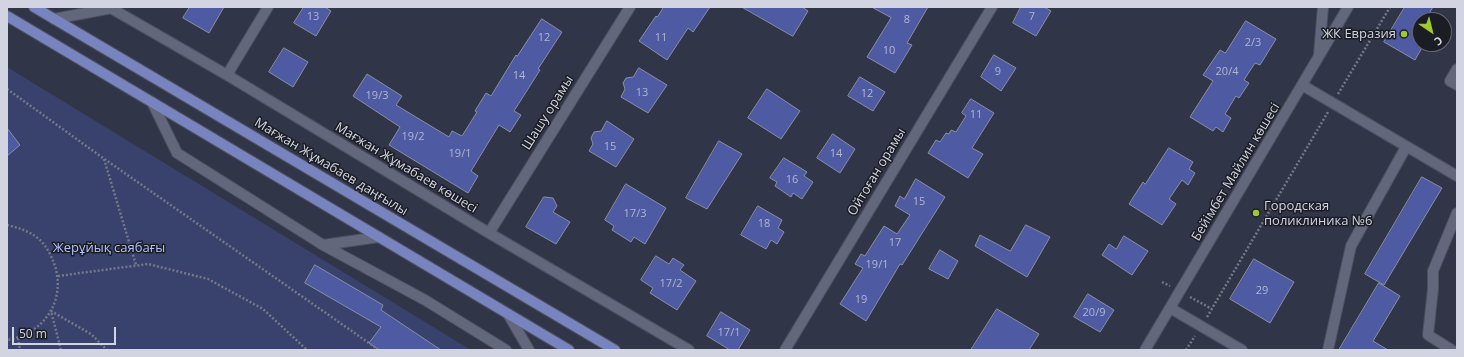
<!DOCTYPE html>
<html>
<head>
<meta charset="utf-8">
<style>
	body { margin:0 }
	#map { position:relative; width:1464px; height:357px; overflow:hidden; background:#303547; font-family:"Open Sans",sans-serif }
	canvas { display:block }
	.frame { position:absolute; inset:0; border:8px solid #d2d5e1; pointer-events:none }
	.north { position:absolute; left:1412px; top:12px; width:40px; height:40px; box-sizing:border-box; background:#1b1d25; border:1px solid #646770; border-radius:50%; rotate:145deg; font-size:11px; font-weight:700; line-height:16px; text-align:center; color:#d2d5e1 }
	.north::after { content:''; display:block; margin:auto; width:14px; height:18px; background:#9fca2d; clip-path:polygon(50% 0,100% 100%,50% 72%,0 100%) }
	.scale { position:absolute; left:12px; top:327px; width:104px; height:18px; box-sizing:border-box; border:2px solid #d2d5e1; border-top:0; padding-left:5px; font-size:12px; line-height:14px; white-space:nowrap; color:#d2d5e1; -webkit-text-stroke:3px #1b1d25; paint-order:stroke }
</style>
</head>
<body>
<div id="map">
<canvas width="1464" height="357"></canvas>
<div class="frame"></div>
<div class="north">С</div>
<div class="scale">50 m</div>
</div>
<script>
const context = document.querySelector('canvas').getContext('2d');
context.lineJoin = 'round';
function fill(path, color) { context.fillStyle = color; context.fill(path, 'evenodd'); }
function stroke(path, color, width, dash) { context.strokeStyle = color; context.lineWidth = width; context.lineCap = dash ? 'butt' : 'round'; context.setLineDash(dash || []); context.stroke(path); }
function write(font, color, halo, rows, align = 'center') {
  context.font = font + ' "Open Sans",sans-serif'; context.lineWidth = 3; context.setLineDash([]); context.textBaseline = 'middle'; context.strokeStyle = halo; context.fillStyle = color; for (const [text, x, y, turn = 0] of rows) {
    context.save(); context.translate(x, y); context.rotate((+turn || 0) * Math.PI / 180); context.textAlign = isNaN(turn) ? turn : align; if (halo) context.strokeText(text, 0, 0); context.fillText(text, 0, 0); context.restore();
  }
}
const green = new Path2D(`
	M 7,67 L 471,350 L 7,350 Z`);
const building = new Path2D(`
	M 190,7 L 224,7 L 209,33 L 183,18 Z
	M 304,7 L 325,7 L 331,11 L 316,36 L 294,23 Z
	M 664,7 L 710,7 L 693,32 L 688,28 L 667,60 L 639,41 L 656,16 L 657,17 Z
	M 742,7 L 802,7 L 808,11 L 793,36 Z
	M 872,7 L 928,7 L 907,43 L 912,45 L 895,73 L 867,57 L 891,18 Z
	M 1021,7 L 1044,7 L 1051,11 L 1036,36 L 1013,23 Z
	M 1405,7 L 1433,7 L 1425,20 L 1420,20 L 1420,44 L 1424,44 L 1415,60 L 1384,42 Z
	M 542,19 L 562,32 L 538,69 L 540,70 L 514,111 L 521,115 L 510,132 L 499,125 L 471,171 L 478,176 L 468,193 L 389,145 L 400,127 L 353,96 L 367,74 L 402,96 L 396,105 L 449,137 L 452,131 L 462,136 L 477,112 L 475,111 L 486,93 L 491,96 L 516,55 L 517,56 Z
	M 1246,21 L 1276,39 L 1260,65 L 1255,63 L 1244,80 L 1249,83 L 1239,98 L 1236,96 L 1225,114 L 1231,118 L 1223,132 L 1216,127 L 1213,131 L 1190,117 L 1213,81 L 1203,75 L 1220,50 L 1225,53 Z
	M 284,48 L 308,62 L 293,87 L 269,72 Z
	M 994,55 L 1016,68 L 1001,91 L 981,77 Z
	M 639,68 L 667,85 L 648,113 L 621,97 L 625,89 L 623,83 L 626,78 L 633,77 Z
	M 860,77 L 885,92 L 873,111 L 848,96 Z
	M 767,89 L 800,111 L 781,139 L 748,118 Z
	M 971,99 L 994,113 L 972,148 L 983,154 L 968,178 L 928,153 L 936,140 L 940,142 L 946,133 L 949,134 L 951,130 L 956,132 L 966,116 L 962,113 Z
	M 607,121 L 634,139 L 616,167 L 589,151 L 593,144 L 591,138 L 594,132 L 601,131 Z
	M 7,128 L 20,145 L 7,156 Z
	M 833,134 L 855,149 L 840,173 L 817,158 Z
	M 719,141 L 742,154 L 707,209 L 686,198 Z
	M 1169,148 L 1193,162 L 1189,169 L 1195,173 L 1188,185 L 1182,180 L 1169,199 L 1176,204 L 1162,225 L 1129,204 L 1143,182 L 1145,184 Z
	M 784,158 L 807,172 L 804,176 L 813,182 L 802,199 L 793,193 L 791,197 L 775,186 L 777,182 L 770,178 Z
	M 1422,177 L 1442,188 L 1384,285 L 1365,274 Z
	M 916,179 L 945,197 L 902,265 L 900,264 L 866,321 L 840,304 L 863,268 L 855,264 L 861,254 L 865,256 L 884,226 L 897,234 L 910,215 L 895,206 L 900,196 L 904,199 Z
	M 626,184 L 666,208 L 645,244 L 634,237 L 631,242 L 612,230 L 614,226 L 605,220 Z
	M 544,197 L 553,198 L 557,206 L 553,212 L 570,222 L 556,244 L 526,227 Z
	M 758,206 L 782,220 L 778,228 L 784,232 L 777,244 L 771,240 L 766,249 L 741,235 Z
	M 1026,225 L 1050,237 L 1027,277 L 975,246 L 980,235 L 1010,251 Z
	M 1124,236 L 1148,251 L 1132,275 L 1102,255 L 1109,244 L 1116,249 Z
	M 940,250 L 958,261 L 948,279 L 929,269 Z
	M 656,256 L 669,264 L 673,258 L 684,265 L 680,270 L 696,281 L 677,310 L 650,293 L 653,288 L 641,280 Z
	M 1254,259 L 1294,282 L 1270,323 L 1230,299 Z
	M 315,265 L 383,305 L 381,310 L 441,350 L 379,350 L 369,343 L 381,327 L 305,283 Z
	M 1379,283 L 1400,296 L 1373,341 L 1388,350 L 1339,350 Z
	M 1088,294 L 1114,310 L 1100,332 L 1074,317 Z
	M 997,309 L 1039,334 L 1029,350 L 971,350 Z
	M 721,312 L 750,330 L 738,350 L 730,350 L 707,336 Z`);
const path = new Path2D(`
	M 7,89 L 103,158 L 379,350
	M 1338,94 L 1390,7
	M 104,159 L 136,265
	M 7,225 C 19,228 30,231 40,240 C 47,247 52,257 55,266 C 66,302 43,334 7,340
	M 58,276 L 148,264 L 208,279 L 263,309 L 307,350
	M 1162,282 L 1170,286
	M 1190,297 L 1212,309
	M 1207,317 L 1328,112
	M 18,338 L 20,350
	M 61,350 L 51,311 L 91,334 L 107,350
	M 1186,350 L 1195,336`);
const minor = new Path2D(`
	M 109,7 L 227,75 L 489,233 L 689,350
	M 54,19 L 112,8
	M 1319,55 L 1323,7
	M 1457,69 L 1450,81 L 1457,85
	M 227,75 L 268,7
	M 1302,85 L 1457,176
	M 152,102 L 177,153 L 323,245 L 379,237
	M 489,233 L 630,7
	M 323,245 L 425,300 L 506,350
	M 1170,308 L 1242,350
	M 508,314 L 529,350
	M 785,350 L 992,7
	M 1145,350 L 1348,7
	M 1328,350 L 1351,246 L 1406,147
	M 1452,350 L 1428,335 L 1433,289 L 1433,271 L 1457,213`);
const major = new Path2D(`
	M 34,7 L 615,350
	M 7,16 L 569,350`);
const markers = [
	[1404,34,4,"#9fca2d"],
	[1256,213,4,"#9fca2d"]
];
const numberNames = [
	["13",313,17],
	["7",1032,17],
	["8",907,20],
	["12",544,38],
	["11",661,38],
	["2/3",1253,43],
	["10",889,51],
	["9",998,72],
	["20/4",1227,72],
	["14",519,76],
	["13",642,93],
	["12",867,94],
	["19/3",377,96],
	["11",976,115],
	["19/2",413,137],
	["15",610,147],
	["19/1",460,154],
	["14",836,154],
	["16",792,180],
	["15",919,202],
	["17/3",635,214],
	["18",764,224],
	["17",895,243],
	["19/1",877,265],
	["17/2",671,284],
	["29",1262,291],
	["19",861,300],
	["20/9",1094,313],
	["17/1",729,333]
];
const poiNames = [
	["ЖК Евразия",1396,34],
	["Городская",1264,206,"left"],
	["поликлиника №6",1264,221,"left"]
];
const streetNames = [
	["Шашу орамы",548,113,-58],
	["Мағжан Жұмабаев даңғылы",331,167,31],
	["Мағжан Жұмабаев көшесі",406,168,31],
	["Ойтоған орамы",877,172,-59],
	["Бейімбет Майлин көшесі",1236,172,-59]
];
const parkNames = [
	["Жерұйық саябағы",109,248]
];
fill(green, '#39416d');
fill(building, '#4e5aa1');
stroke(building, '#898fa4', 1);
stroke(minor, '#4c505f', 12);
stroke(major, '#4c505f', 12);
stroke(path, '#747888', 2.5, [2, 2]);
stroke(minor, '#62677b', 10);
stroke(major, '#7884bf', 10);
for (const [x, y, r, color] of markers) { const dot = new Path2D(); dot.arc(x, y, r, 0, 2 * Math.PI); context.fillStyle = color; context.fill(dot); stroke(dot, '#1b1d25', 1.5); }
write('11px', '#b1b6d1', null, numberNames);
write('13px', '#d2d5e1', '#1b1d25', poiNames, 'right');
write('13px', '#d2d5e1', '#1b1d25', streetNames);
write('13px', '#b3c1fd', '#1b1d25', parkNames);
</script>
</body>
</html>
